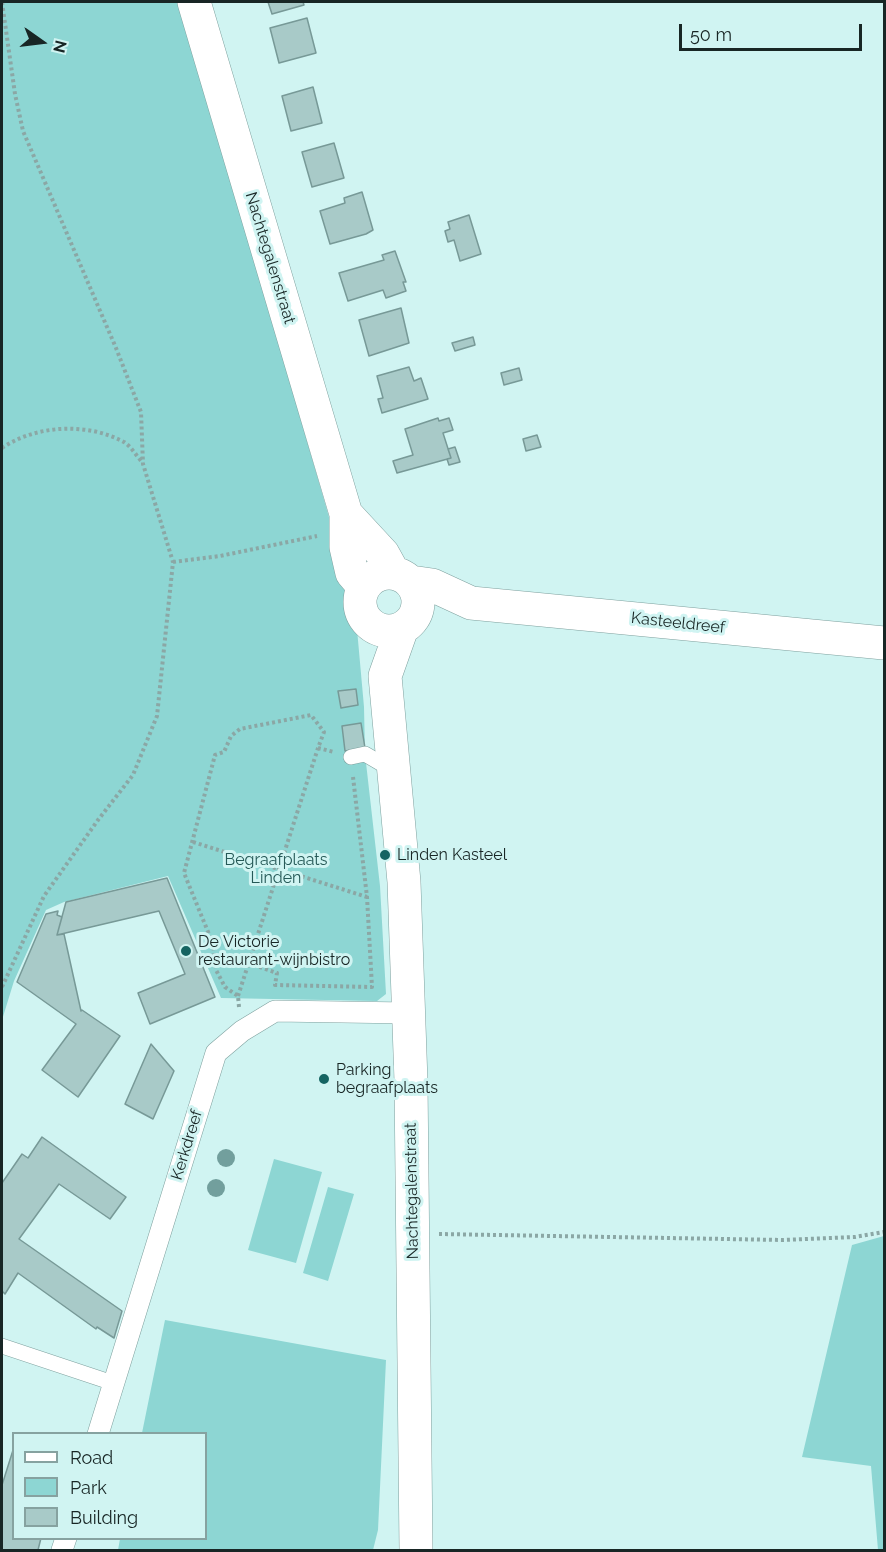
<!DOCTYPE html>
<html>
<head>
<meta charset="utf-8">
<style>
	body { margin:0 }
	#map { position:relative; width:886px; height:1552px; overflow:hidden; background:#d0f4f2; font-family:Raleway,sans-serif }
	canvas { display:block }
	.frame { position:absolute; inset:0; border:3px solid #182625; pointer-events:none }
	.legend { position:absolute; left:12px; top:1432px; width:195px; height:108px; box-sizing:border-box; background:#d0f4f2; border:2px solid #86a2a0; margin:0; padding:8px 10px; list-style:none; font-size:18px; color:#182625 }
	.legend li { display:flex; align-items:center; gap:12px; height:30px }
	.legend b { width:30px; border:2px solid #86a2a0 }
	.north { position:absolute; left:12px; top:12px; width:60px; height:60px; -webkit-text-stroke:4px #d0f4f2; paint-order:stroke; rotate:104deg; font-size:16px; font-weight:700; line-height:24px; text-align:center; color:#182625 }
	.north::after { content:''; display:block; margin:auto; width:21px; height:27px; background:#182625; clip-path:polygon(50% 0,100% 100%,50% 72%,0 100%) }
	.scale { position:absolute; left:679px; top:24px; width:183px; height:27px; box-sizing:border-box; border:3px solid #182625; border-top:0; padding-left:8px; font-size:18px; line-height:21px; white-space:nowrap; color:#182625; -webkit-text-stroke:4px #d0f4f2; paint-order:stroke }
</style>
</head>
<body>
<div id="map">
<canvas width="886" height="1552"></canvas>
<div class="frame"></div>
<ul class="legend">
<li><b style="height:8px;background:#fff"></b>Road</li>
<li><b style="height:16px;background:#8dd6d3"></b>Park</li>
<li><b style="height:16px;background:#a8cac8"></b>Building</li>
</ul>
<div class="north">N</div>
<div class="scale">50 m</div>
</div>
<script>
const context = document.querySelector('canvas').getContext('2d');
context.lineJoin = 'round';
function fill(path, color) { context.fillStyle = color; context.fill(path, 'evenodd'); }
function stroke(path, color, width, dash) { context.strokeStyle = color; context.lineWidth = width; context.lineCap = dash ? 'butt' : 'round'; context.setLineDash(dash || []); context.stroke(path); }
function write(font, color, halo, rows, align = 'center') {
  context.font = font + ' Raleway,sans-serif'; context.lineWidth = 6; context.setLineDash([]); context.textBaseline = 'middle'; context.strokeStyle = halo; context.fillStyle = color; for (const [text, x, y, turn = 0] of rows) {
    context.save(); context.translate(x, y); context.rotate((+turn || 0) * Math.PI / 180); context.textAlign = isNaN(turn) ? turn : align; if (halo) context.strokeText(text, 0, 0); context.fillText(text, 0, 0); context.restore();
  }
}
const green = new Path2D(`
	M 2,2 L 180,2 L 355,607 L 364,707 L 365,754 L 380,886 L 386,994 L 377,1001 L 221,998 L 168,876 L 64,902 L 46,910 L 14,981 L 2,1020 Z
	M 274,1159 L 322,1172 L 296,1263 L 248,1250 Z
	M 328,1187 L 354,1194 L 328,1281 L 303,1273 Z
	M 884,1236 L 884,1550 L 878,1550 L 871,1466 L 802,1457 L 852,1245 Z
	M 165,1320 L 386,1360 L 378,1530 L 373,1550 L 118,1550 L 120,1539 L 206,1538 L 206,1434 L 142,1433 Z`);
const building = new Path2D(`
	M 268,2 L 303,2 L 304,5 L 272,14 Z
	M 307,18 L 316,53 L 279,63 L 270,28 Z
	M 313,87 L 322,123 L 291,131 L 282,96 Z
	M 334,143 L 344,178 L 312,187 L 302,152 Z
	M 362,192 L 373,230 L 366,234 L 330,244 L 320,211 L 345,203 L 344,198 Z
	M 469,215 L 481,254 L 460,261 L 454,240 L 448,242 L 445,231 L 450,229 L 448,222 Z
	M 395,251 L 406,282 L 403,282 L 406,291 L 386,298 L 383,290 L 348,301 L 339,273 L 384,260 L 382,255 Z
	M 401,308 L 409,343 L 369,356 L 359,320 Z
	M 473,337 L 475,345 L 455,351 L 452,343 Z
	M 409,367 L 414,381 L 421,378 L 428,399 L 382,413 L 378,399 L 383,398 L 377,376 Z
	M 519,368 L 522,380 L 504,385 L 501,373 Z
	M 438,418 L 439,421 L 449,418 L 453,430 L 443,433 L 451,458 L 397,473 L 393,461 L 413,455 L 405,429 Z
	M 537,435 L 541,447 L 526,451 L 523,439 Z
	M 455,447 L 460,462 L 449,465 L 447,459 L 451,458 L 448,449 Z
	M 356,689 L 358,705 L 341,708 L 338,691 Z
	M 361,723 L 365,748 L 345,751 L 342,726 Z
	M 167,878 L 215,997 L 150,1024 L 138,993 L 185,974 L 159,911 L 57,935 L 66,902 Z
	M 58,911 L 57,915 L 62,917 L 57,935 L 64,934 L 81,1011 L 82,1010 L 120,1036 L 78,1097 L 42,1070 L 76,1024 L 17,982 L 46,914 Z
	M 151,1044 L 174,1071 L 153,1119 L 125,1104 Z
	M 42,1137 L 126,1197 L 110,1219 L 59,1184 L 19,1239 L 122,1311 L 114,1338 L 97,1327 L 96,1329 L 18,1273 L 5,1294 L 2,1291 L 2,1183 L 22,1154 L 28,1158 Z
	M 14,1447 L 14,1538 L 41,1538 L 38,1550 L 2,1550 L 2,1485 Z`);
const path = new Path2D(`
	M 2,448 C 36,425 87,422 124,442 C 131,446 137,457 143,463
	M 173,562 L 220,556 L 317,536
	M 193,842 L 367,897
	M 248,963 L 277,973 L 275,985 L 372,987 L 367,897 L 353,777
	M 2,987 L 44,896 L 98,820 L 133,775 L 157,716 L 173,562 L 143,464 L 141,412 L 116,348 L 23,131 L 15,94 L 2,2
	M 238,996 L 318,748
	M 239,1007 L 238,996 L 225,987 L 216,970 L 213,944 L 184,873 L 215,755 L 224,752 L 231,736 L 240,729 L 311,715 L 324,732 L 318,748 L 334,752
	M 439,1234 L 783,1240 L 855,1237 L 884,1232`);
const service = new Path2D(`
	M 351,757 L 365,754 L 394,771
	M 2,1346 L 113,1383`);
const pedestrian = new Path2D(`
	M 98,1434 L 216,1053 L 242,1031 L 275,1011 L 408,1013
	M 62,1550 L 66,1538`);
const tertiary = new Path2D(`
	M 194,2 L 346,514 L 346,547 L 352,573 L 364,587
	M 346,514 L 383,554 L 393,572
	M360 602a29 29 0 1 1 58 0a29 29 0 1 1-58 0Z
	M 411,582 L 432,585 L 471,603 L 884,643
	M 402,628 L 385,676 L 404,882 L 411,1082 L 416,1550`);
const trees = [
	[226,1158],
	[216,1188]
];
const markers = [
	[385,855,6,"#156462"],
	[186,951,6,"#156462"],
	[324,1079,6,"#156462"]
];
const streetNames = [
	["Nachtegalenstraat",270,258,73],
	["Kasteeldreef",678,623,6],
	["Kerkdreef",187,1145,-73],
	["Nachtegalenstraat",412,1191,-91]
];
const poiNames = [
	["Linden Kasteel",397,855],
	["De Victorie",198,942],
	["restaurant-wijnbistro",198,960],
	["Parking",336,1070],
	["begraafplaats",336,1088]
];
const parkNames = [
	["Begraafplaats",276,860],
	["Linden",276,878]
];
fill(green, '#8dd6d3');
fill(building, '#a8cac8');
stroke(building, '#779997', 1.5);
stroke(service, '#7ea09e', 16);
stroke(pedestrian, '#7ea09e', 22);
stroke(tertiary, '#7ea09e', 34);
stroke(path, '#8ba7a5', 4, [3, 3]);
stroke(service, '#fff', 15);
stroke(pedestrian, '#fff', 21);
stroke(tertiary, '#fff', 33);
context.fillStyle = '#729f9d';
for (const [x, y] of trees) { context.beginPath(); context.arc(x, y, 9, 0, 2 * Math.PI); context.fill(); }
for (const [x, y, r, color] of markers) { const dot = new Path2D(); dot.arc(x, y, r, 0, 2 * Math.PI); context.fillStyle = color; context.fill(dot); stroke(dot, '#d0f4f2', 2); }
write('16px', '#182625', '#d0f4f2', streetNames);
write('16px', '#182625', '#d0f4f2', poiNames, 'left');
write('16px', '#255957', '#d0f4f2', parkNames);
</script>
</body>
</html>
